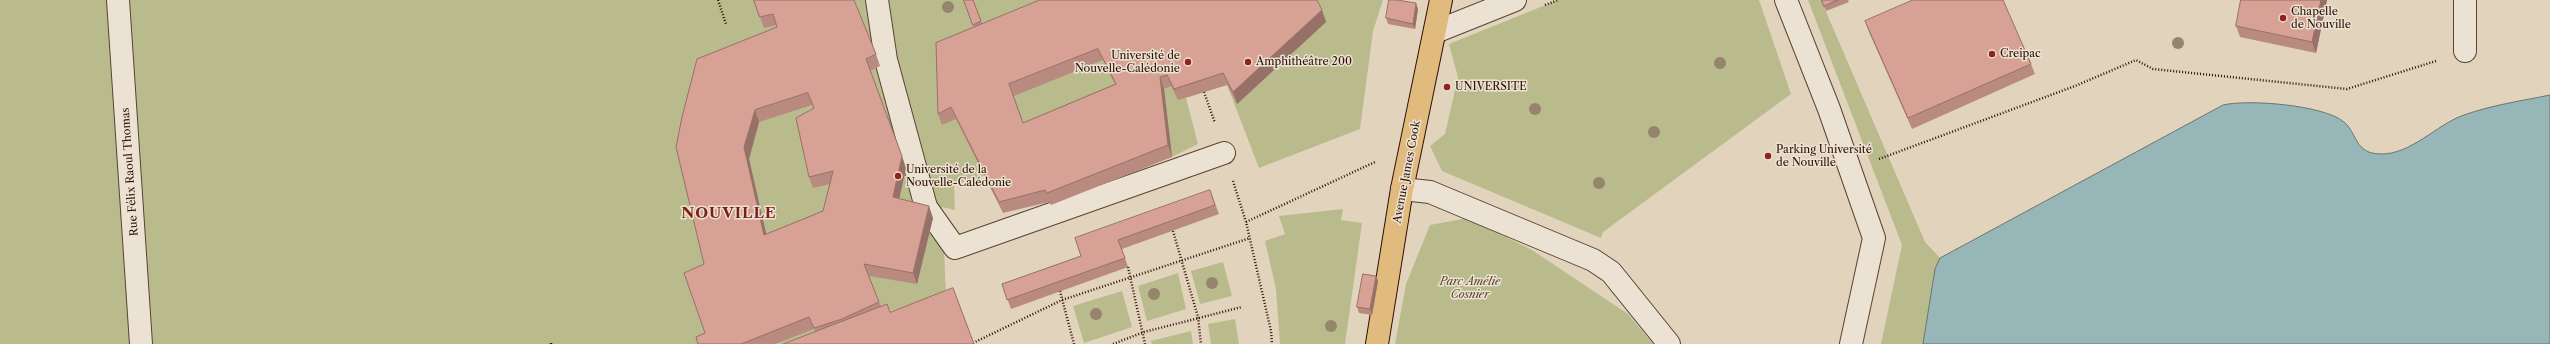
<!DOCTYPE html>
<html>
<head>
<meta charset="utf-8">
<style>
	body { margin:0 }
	canvas { display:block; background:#e2d3bc }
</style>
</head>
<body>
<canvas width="2550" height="344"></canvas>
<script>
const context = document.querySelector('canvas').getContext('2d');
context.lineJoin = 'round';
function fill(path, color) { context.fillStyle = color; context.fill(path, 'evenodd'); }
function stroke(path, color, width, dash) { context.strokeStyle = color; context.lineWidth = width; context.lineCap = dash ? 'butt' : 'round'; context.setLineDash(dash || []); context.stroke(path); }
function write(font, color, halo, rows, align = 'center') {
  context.font = font + ' "Libre Caslon Text",serif'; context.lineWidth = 3; context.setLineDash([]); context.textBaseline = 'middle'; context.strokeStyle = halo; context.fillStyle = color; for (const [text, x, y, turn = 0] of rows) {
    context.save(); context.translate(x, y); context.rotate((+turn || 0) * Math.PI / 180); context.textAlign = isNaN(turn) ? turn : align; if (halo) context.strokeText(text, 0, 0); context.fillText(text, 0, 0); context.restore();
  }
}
const green = new Path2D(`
	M 0,0 L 1383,0 L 1373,31 L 1360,129 L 1259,168 L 1227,85 L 1186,98 L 1198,144 L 1172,157 L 983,176 L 954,185 L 955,210 L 942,207 L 946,295 L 883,313 L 808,344 L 0,344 Z
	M 1558,0 L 1759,0 L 1791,94 L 1603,232 L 1601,238 L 1442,171 L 1430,146 L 1445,134 L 1458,77 L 1449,44 Z
	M 1808,0 L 1821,0 L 1925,242 L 1940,258 L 1935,269 L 1923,344 L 1881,344 L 1902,245 Z
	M 1343,209 L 1341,220 L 1362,223 L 1345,344 L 1280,344 L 1276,289 L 1265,241 L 1285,234 L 1279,216 Z
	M 1468,218 L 1532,250 L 1628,314 L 1653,344 L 1395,344 L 1406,284 L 1430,225 Z
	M 1223,262 L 1232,296 L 1200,304 L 1191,271 Z
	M 1178,273 L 1186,309 L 1147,321 L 1138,286 Z
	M 1122,291 L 1132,327 L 1084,343 L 1073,306 Z
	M 1235,319 L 1239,344 L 1211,344 L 1208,324 Z
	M 1191,331 L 1193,344 L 1152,344 L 1151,341 Z`);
const water = new Path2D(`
	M 2550,95 L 2550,344 L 1923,344 L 1935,269 L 1940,258 L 2223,105 C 2248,99 2324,105 2344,122 C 2358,134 2354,153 2380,154 C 2411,155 2437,124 2464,115 C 2492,105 2521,101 2550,95 Z`);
const path = new Path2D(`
	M 718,0 L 726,24
	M 1545,5 L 1558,0
	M 1204,92 L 1215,123
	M 1879,159 L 2075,86 L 2136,60 L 2153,69 L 2347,89 L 2436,61
	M 1233,181 L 1246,222 L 1271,331 L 1272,344
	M 1246,222 L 1375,162
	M 1173,231 L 1198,317 L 1201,344
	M 1128,267 L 1145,344
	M 1060,291 L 1074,344
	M 973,343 L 1062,300 L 1250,238
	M 551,344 L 551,343
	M 1113,344 L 1144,332 L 1242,307`);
const minor = new Path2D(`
	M 118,0 L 141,344
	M 877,0 L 886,60 L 926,207 L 955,248 L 1224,153
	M 1786,0 L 1829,109 L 1874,238 L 1851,344
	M 2465,0 L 2465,51
	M 1435,32 L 1515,0
	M 1402,189 L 1430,192 L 1593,260 L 1611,272 L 1669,344`);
const major = new Path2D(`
	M 1377,344 L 1402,189 L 1441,0`);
const trees = [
	[948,7],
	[2178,43],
	[1720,63],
	[1535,109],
	[1654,132],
	[1599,183],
	[1212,283],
	[1154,294],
	[1096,314],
	[1331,326]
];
const wall = new Path2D(`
	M 754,0 L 876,54 L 880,66 L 870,71 L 906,168 L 899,199 L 933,218 L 917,284 L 869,276 L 881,307 L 890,312 L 974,344 L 815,332 L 814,329 L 775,344 L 698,344 L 705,333 L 704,264 L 777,27 L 777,25 L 764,28 ZM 812,105 L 814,108 L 809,177 L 813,188 L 830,184 L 823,211 L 766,234 L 749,159 L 759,122 Z
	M 964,0 L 973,0 L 982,24 L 1322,10 L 1326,22 L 1237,104 L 1227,85 L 1178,100 L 1171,86 L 1164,89 L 1172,157 L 1051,205 L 1049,202 L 1003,213 L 956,119 L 942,125 L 938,114 L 974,27 ZM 1103,60 L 1115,84 L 1023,123 L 1014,96 Z
	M 1821,0 L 1848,0 L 1849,2 L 1826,11 Z
	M 2241,0 L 2327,0 L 2316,53 L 2240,37 L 2236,26 Z
	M 1418,9 L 1415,29 L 1388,24 L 1386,18 Z
	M 1865,21 L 2031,64 L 2035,74 L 1912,129 L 1869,32 Z
	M 1210,190 L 1219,214 L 1122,249 L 1128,267 L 1011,309 L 1002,284 L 1081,256 Z
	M 1376,276 L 1378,281 L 1372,315 L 1359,313 L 1357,307 Z`);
const shadedWall = new Path2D(`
	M 2321,0 L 2327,0 L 2316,53 L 2312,42 Z
	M 1416,3 L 1418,9 L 1415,29 L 1413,24 Z
	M 1322,10 L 1326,22 L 1237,104 L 1233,92 Z
	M 1160,77 L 1164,89 L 1172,157 L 1168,145 Z
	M 755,110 L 759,122 L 749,159 L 769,246 L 764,235 L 744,147 Z
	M 902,156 L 906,168 L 897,209 L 893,197 Z
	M 929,206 L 933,218 L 917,284 L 913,273 Z
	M 1376,276 L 1378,281 L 1372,315 L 1370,309 Z`);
const building = new Path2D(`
	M 754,0 L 854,0 L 876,54 L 866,59 L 902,156 L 893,197 L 929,206 L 913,273 L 864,264 L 879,302 L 842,319 L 814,328 L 809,317 L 741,344 L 698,344 L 696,337 L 705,333 L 684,273 L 704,264 L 676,147 L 682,117 L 697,59 L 777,27 L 773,14 L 760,17 ZM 808,93 L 814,108 L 796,118 L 809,177 L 833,171 L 823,211 L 764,235 L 744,147 L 755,110 Z
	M 964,0 L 973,0 L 981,21 L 973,25 Z
	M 1040,0 L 1317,0 L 1322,10 L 1233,92 L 1223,73 L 1174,89 L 1167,75 L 1160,77 L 1168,145 L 1047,193 L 1045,190 L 999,202 L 951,107 L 938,114 L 936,43 ZM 1098,49 L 1116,84 L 1023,123 L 1009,84 Z
	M 1389,0 L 1397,0 L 1416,3 L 1413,24 L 1386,18 Z
	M 1822,0 L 1838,0 L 1824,6 Z
	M 1913,0 L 2003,0 L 2031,64 L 1908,118 L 1865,21 Z
	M 2241,0 L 2321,0 L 2312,42 L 2236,26 Z
	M 1210,190 L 1215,205 L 1118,240 L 1125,258 L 1007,300 L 1002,284 L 1081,256 L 1075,238 Z
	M 1363,274 L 1376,276 L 1370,309 L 1357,307 Z
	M 953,288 L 974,344 L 783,344 L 887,304 L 890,312 Z`);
const markers = [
	[2283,18,4,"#8f2418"],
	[1992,54,4,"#8f2418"],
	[1188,62,4,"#8f2418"],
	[1248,62,4,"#8f2418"],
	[1447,87,4,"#8f2418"],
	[1768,156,4,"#8f2418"],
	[898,176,4,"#8f2418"]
];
const poiNames = [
	["Chapelle",2291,12],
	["de Nouville",2291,25],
	["Creipac",2000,54],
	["Université de",1180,56,"right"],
	["Nouvelle-Calédonie",1180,69,"right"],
	["Amphithéâtre 200",1256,62],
	["UNIVERSITE",1455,87],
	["Parking Université",1776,150],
	["de Nouville",1776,163],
	["Université de la",906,170],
	["Nouvelle-Calédonie",906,183]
];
const streetNames = [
	["Rue Félix Raoul Thomas",130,172,-94],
	["Avenue James Cook",1407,172,-79]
];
const parkNames = [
	["Parc Amélie",1470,282],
	["Cosnier",1470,295]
];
const districtNames = [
	["NOUVILLE",729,214]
];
fill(green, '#b9bb8d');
fill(water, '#96b6b8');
stroke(water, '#6c7470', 1);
stroke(minor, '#5a4231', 24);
stroke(major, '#2d1103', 24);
stroke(path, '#2d1103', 2.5, [1, 2]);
stroke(minor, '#ece2d3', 22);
stroke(major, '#e1ba7e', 22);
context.fillStyle = '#96846d';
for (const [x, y] of trees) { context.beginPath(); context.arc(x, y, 6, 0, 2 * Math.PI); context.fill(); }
fill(wall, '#b98a80');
fill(shadedWall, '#967168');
fill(building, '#d7a195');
stroke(building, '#967168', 1);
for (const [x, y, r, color] of markers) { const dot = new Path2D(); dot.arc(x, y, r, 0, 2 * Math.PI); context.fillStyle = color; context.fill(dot); stroke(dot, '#ece2d3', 1.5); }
write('11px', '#2d1103', '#ece2d3', poiNames, 'left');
write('11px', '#2d1103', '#ece2d3', streetNames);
write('italic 11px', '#57442c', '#ece2d3', parkNames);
context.letterSpacing = '1px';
write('bold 15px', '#7a1f14', '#ece2d3', districtNames);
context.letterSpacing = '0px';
</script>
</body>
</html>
